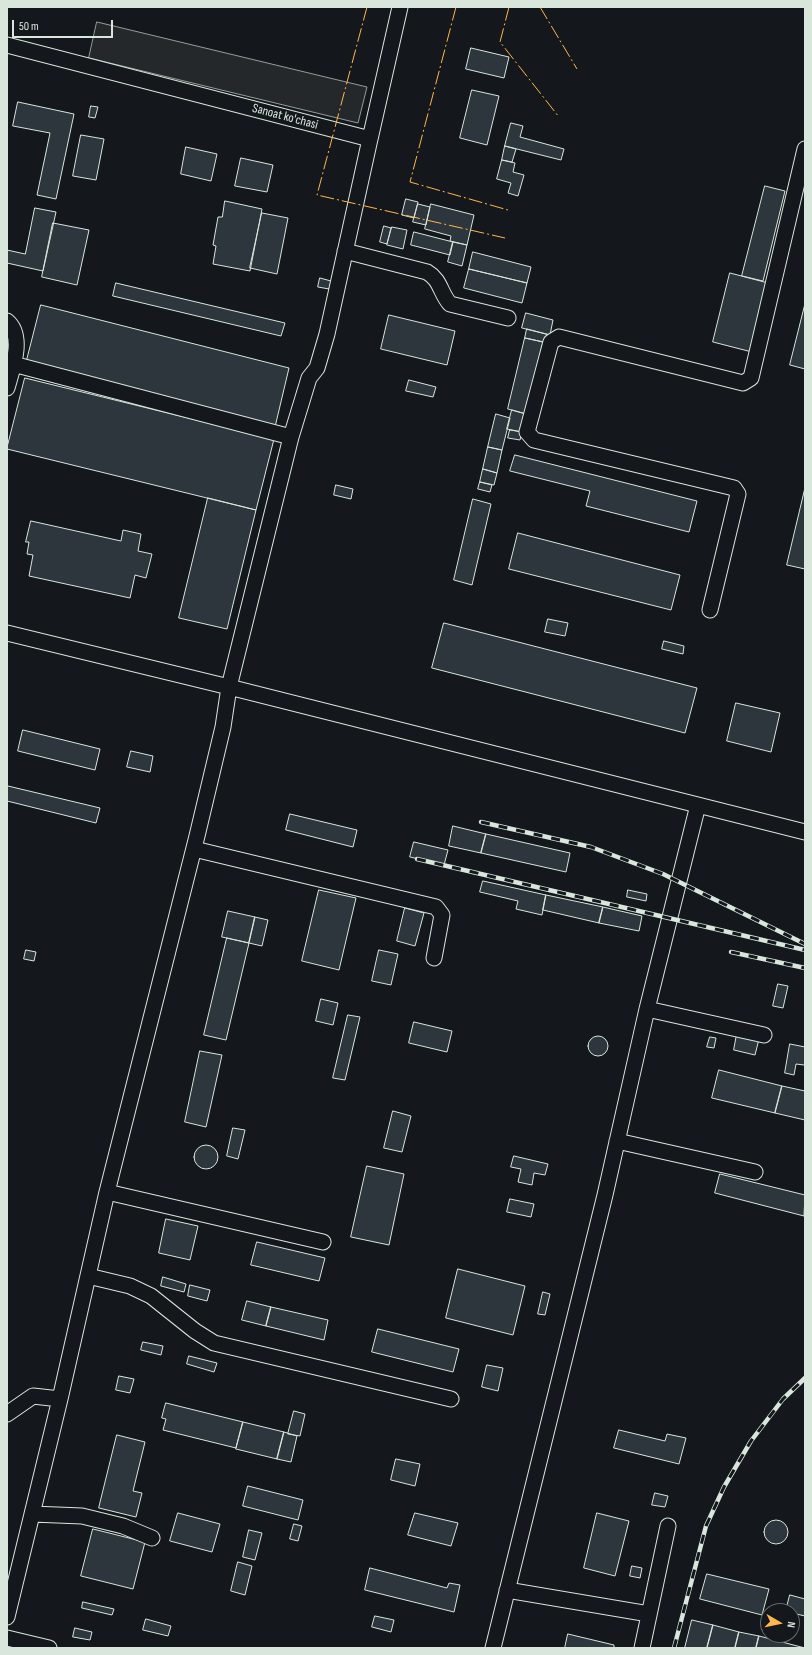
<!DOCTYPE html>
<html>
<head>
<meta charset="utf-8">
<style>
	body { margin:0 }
	#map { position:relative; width:812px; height:1655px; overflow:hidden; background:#14181c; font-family:"Sofia Sans Condensed",sans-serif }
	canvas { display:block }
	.frame { position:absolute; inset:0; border:8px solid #d8e6dc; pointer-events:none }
	.north { position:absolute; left:760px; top:1603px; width:40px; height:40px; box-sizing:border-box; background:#14181c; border:1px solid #626a69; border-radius:50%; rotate:99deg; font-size:11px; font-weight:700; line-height:16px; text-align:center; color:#d8e6dc }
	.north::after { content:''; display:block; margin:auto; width:14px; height:18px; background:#ffb74d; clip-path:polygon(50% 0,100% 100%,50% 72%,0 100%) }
	.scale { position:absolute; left:12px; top:20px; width:101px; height:18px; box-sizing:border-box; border:2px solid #d8e6dc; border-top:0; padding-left:5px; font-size:12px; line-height:14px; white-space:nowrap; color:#d8e6dc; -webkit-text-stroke:3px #14181c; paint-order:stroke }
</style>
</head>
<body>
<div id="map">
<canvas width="812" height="1655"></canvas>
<div class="frame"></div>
<div class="north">N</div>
<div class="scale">50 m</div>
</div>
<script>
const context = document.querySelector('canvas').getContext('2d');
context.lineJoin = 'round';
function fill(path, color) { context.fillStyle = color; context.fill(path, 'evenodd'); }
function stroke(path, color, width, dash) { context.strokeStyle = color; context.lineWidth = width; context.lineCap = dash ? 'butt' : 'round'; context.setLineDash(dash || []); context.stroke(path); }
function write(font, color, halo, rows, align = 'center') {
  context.font = font + ' "Sofia Sans Condensed",sans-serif'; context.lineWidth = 3; context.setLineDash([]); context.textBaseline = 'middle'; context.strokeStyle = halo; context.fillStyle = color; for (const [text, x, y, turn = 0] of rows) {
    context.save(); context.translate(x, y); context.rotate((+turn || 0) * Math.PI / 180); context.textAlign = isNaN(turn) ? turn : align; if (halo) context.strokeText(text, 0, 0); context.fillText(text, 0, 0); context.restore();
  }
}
const parking = new Path2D(`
	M 97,22 L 367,87 L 358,123 L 89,58 Z`);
const building = new Path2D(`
	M 471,48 L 509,57 L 504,78 L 466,69 Z
	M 472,90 L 499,96 L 487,145 L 460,138 Z
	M 18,102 L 74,114 L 56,199 L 37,195 L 50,133 L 13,126 Z
	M 91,106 L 98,107 L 95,118 L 89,117 Z
	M 511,123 L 523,126 L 520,137 L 564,149 L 561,160 L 505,146 Z
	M 81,135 L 104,139 L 96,180 L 73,176 Z
	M 505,146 L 516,149 L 512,162 L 502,160 Z
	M 186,147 L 217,154 L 211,181 L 181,174 Z
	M 241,158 L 273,165 L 267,192 L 235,186 Z
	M 502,160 L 515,163 L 513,172 L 524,175 L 518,196 L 508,193 L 511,183 L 497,179 Z
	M 765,186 L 785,191 L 763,281 L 742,276 Z
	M 406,199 L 418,202 L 414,218 L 402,215 Z
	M 225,201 L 262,209 L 250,271 L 213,264 L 216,246 L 213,245 L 218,217 L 222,217 Z
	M 418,204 L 430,207 L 426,225 L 413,222 Z
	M 431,204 L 474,215 L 467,245 L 450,241 L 451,236 L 425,229 Z
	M 35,208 L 56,212 L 43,271 L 7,263 L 7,250 L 25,254 Z
	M 262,213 L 288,218 L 277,274 L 250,268 Z
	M 53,223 L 89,230 L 77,285 L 42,277 Z
	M 384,226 L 391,228 L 387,244 L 380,242 Z
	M 392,227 L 407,230 L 403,249 L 387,245 Z
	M 414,232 L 453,242 L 450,255 L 411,245 Z
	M 453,242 L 467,245 L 462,266 L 448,262 Z
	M 473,252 L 531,267 L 527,283 L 469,269 Z
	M 469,269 L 527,283 L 522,303 L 464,288 Z
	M 730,273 L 768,283 L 752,352 L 713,342 Z
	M 320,278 L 331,281 L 329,289 L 318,287 Z
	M 116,283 L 285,323 L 281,336 L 113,296 Z
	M 805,304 L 805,369 L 790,365 Z
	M 41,305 L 289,368 L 275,427 L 26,364 Z
	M 526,313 L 553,320 L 550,335 L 522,328 Z
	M 389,315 L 455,331 L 447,365 L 381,349 Z
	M 527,329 L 550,335 L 548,343 L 525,338 Z
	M 525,338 L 543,342 L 526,414 L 508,409 Z
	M 25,378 L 274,439 L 256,510 L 7,449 Z
	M 409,380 L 436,387 L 433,397 L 406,391 Z
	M 512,410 L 526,414 L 522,432 L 507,429 Z
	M 496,414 L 510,418 L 502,450 L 488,447 Z
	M 510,430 L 522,432 L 520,440 L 508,438 Z
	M 488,447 L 502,450 L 497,473 L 483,469 Z
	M 515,455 L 697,501 L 689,532 L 586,506 L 590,491 L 510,471 Z
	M 483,469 L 497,473 L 494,485 L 480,482 Z
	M 480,482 L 492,485 L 490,492 L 478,489 Z
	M 336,485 L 353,489 L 351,499 L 334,495 Z
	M 805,488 L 805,569 L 787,565 Z
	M 208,498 L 256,510 L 227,629 L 179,618 Z
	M 473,499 L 491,504 L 472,585 L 454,580 Z
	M 31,521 L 121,541 L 123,530 L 141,534 L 138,551 L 152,554 L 146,578 L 135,575 L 130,598 L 29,576 L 33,555 L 27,554 L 29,542 L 26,542 Z
	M 518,533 L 680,575 L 671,610 L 509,569 Z
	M 548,619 L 568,623 L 565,636 L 545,632 Z
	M 444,623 L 697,688 L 685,733 L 432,668 Z
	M 664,641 L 684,646 L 683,654 L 662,649 Z
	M 736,703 L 780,713 L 771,752 L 727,741 Z
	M 23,730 L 100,749 L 95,770 L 18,751 Z
	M 131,751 L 153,756 L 150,772 L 127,767 Z
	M 8,786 L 100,808 L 96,823 L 7,801 Z
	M 290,814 L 357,830 L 353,847 L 286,830 Z
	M 453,826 L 486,834 L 481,853 L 449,846 Z
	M 486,834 L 570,853 L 566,872 L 481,853 Z
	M 414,842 L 448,850 L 444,865 L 410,857 Z
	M 483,881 L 546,895 L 542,915 L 516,909 L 518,901 L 480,892 Z
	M 319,890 L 356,898 L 339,970 L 302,961 Z
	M 628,890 L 647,894 L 646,901 L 627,897 Z
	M 546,895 L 603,907 L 599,923 L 543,910 Z
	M 603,907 L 642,916 L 639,931 L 599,923 Z
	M 405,908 L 424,913 L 415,946 L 397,941 Z
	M 228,911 L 255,917 L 249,943 L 222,937 Z
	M 255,917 L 268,920 L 262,946 L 249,943 Z
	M 227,938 L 249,943 L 226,1040 L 204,1035 Z
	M 26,950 L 36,952 L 34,961 L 24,959 Z
	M 379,950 L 398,954 L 391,985 L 372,981 Z
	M 778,984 L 788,986 L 783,1008 L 773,1006 Z
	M 321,999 L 338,1003 L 333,1025 L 316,1021 Z
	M 348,1015 L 360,1017 L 345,1080 L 333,1078 Z
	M 414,1022 L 452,1031 L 447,1052 L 409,1043 Z
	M 737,1034 L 759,1039 L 755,1055 L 734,1050 Z
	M588 1046a10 10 0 1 1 20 0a10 10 0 1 1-20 0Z
	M 710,1037 L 716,1038 L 714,1048 L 707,1047 Z
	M 790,1044 L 805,1047 L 805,1064 L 804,1065 L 796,1064 L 794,1075 L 785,1073 Z
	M 200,1051 L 222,1055 L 206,1127 L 185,1122 Z
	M 719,1070 L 782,1086 L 775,1113 L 712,1098 Z
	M 782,1086 L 805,1091 L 805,1120 L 775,1113 Z
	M 393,1111 L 411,1116 L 402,1152 L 384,1148 Z
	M 233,1128 L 245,1130 L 238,1159 L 227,1156 Z
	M194 1157a12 12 0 1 1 24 0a12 12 0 1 1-24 0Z
	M 514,1156 L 548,1164 L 545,1175 L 534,1173 L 532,1185 L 518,1182 L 521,1169 L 511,1167 Z
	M 367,1166 L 404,1174 L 389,1245 L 351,1237 Z
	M 720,1174 L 805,1195 L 804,1216 L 715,1193 Z
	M 510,1199 L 534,1204 L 531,1217 L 507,1212 Z
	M 166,1219 L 198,1226 L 190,1260 L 159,1253 Z
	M 257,1242 L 325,1258 L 319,1281 L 251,1265 Z
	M 458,1269 L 525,1286 L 513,1335 L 446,1318 Z
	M 163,1277 L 186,1284 L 184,1292 L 161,1286 Z
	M 190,1285 L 210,1290 L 207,1301 L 188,1296 Z
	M 543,1292 L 550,1294 L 545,1315 L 538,1314 Z
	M 247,1301 L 271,1307 L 266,1326 L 242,1320 Z
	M 271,1307 L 328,1320 L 324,1340 L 266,1326 Z
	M 378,1329 L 459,1349 L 453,1372 L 372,1352 Z
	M 143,1342 L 163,1346 L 161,1355 L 141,1350 Z
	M 189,1356 L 217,1363 L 214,1372 L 187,1364 Z
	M 487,1365 L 503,1368 L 498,1391 L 482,1387 Z
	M 119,1376 L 134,1379 L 130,1393 L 116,1390 Z
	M 166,1403 L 243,1422 L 236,1448 L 163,1430 L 166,1419 L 162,1418 Z
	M 294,1411 L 305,1414 L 300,1436 L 288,1434 Z
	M 243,1422 L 284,1432 L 277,1459 L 236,1449 Z
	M 619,1430 L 665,1441 L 667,1434 L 686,1438 L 679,1464 L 614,1448 Z
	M 284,1432 L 297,1436 L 291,1462 L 277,1459 Z
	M 117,1435 L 145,1442 L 133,1491 L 142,1493 L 136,1517 L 99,1508 Z
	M 396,1459 L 420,1464 L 415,1486 L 391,1480 Z
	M 248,1486 L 303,1500 L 298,1520 L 243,1506 Z
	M 655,1493 L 668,1496 L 665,1507 L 652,1505 Z
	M 178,1513 L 220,1524 L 212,1552 L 170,1541 Z
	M 415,1513 L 458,1523 L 451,1546 L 408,1535 Z
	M 597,1513 L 629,1521 L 615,1576 L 584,1568 Z
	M764 1532a12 12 0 1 1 24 0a12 12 0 1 1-24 0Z
	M 294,1524 L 302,1526 L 298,1541 L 290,1539 Z
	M 93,1529 L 145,1542 L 133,1589 L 81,1576 Z
	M 249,1530 L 262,1533 L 255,1560 L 243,1557 Z
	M 238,1562 L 252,1566 L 245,1595 L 231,1591 Z
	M 632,1566 L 642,1568 L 640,1578 L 630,1576 Z
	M 370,1568 L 447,1588 L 449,1583 L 460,1585 L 454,1612 L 365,1590 Z
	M 707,1574 L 769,1589 L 762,1615 L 700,1599 Z
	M 790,1595 L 805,1599 L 805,1616 L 792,1613 L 792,1611 L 786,1611 Z
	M 83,1602 L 114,1609 L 112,1615 L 82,1608 Z
	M 375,1616 L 394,1620 L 391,1632 L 372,1627 Z
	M 146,1619 L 171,1626 L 168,1636 L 143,1630 Z
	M 692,1620 L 713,1625 L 707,1648 L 685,1648 Z
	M 713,1625 L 739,1632 L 735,1648 L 707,1648 Z
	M 75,1628 L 92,1632 L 90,1640 L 73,1637 Z
	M 739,1632 L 759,1636 L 756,1648 L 735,1648 Z
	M 568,1634 L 614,1645 L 614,1648 L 565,1648 Z
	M 759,1636 L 805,1648 L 756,1648 Z`);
const minor = new Path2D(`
	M 7,45 L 370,139 L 327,334 L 317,368 L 309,378 L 291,437 L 229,687 L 223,727 L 197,836 L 107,1192 L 60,1399 L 7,1617
	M 370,139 L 400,7
	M 345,251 L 427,272 C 441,280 440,293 450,304 L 508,318
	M 7,321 C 25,336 12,370 7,388
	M 13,364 L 291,437
	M 710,610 L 738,494 L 734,488 L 534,440 L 527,432 L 551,342 L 559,337 L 743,383 L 751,378 L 805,149
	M 7,633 L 229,687 L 805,832
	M 194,849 L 436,907 L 442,915 L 434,958
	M 647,1009 L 764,1035
	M 617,1141 L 755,1172
	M 107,1192 L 323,1242
	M 88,1276 L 130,1286 L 151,1296 L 195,1331 L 214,1343 L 451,1399
	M 7,1414 L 33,1396 L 60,1399
	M 32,1514 L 82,1516 L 123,1526 L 152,1538
	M 507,1590 L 649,1614
	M 7,1638 L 49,1648
	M 493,1648 L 605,1195 L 647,1009 L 698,805
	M 642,1648 L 668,1526`);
const rail = new Path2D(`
	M 481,822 L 591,847 L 663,874 L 805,944
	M 417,859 L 805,950
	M 731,952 L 805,968
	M 674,1648 L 706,1526 L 724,1487 L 751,1441 L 783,1399 L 805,1378`);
const power = new Path2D(`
	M 367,7 L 317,195 L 505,238
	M 456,7 L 410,182 L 508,210
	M 509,7 L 500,42 L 559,117
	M 540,7 L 577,69`);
const streetNames = [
	["Sanoat ko'chasi",285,117,15]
];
fill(parking, '#24282b');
stroke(parking, '#939e99', 1);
fill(building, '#2c363c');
stroke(building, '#d8e6dc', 1);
stroke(minor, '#d8e6dc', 17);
stroke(minor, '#14181c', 15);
stroke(rail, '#d8e6dc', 4.5);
stroke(rail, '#14181c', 3, [9]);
stroke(power, '#ffb74d', 1, [14, 3, 2, 3]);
write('13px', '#d8e6dc', '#14181c', streetNames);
</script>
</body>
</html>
